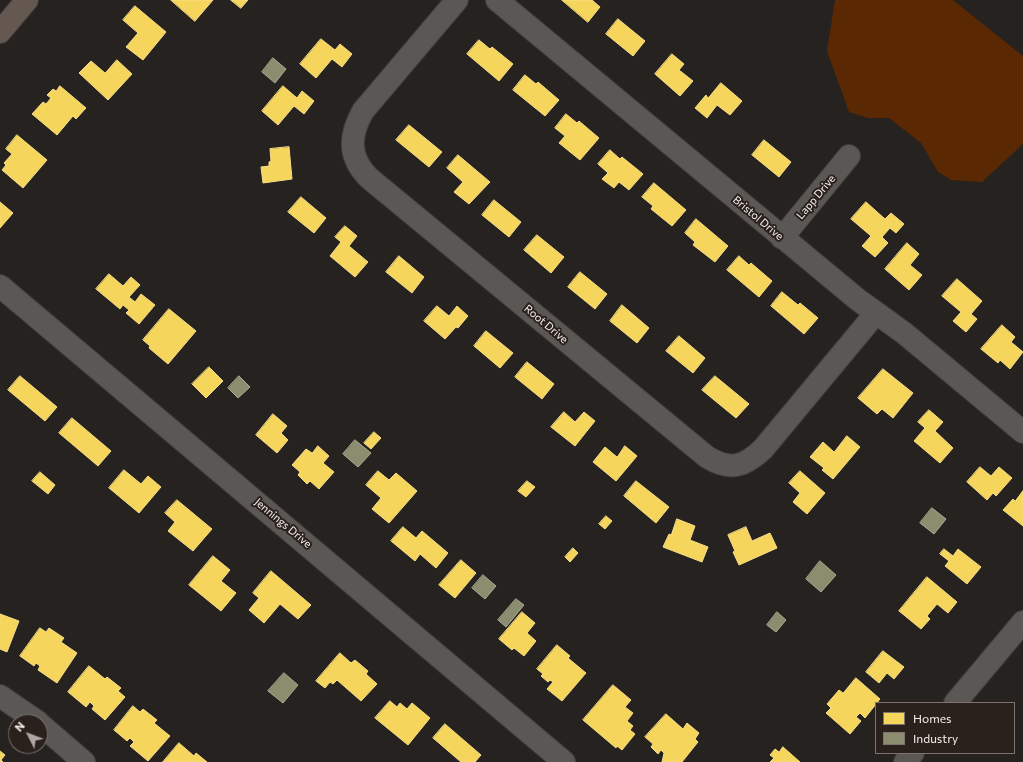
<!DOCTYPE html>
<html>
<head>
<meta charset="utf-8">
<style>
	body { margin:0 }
	#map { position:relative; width:1023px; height:762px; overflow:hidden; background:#262220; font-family:Commissioner,sans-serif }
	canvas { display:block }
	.legend { position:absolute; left:875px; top:702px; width:140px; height:52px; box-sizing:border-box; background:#2a211c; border:1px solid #7c746f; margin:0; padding:5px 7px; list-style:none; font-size:12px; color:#f6f0ec }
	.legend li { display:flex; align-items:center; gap:8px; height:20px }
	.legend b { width:20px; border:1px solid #7c746f }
	.north { position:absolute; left:8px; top:714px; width:40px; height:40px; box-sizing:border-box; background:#2a211c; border:1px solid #7c746f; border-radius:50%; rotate:312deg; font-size:11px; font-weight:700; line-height:16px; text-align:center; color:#f6f0ec }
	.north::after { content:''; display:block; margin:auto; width:14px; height:18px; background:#ada8a5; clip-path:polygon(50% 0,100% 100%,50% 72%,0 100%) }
</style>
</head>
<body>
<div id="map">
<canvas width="1023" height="762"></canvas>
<ul class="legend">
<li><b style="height:11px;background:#f6d55c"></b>Homes</li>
<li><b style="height:11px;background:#8c8c6e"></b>Industry</li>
</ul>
<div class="north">N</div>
</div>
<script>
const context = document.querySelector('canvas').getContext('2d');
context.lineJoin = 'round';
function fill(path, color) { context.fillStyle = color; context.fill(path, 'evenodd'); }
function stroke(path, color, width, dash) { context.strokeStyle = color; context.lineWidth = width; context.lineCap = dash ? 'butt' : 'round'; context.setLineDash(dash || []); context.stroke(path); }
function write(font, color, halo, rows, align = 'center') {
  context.font = font + ' Commissioner,sans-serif'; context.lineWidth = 4; context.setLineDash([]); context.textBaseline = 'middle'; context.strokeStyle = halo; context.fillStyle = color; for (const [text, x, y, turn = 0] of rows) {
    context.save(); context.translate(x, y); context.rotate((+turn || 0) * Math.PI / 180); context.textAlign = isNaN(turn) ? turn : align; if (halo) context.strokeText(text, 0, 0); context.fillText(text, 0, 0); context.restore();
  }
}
const water = new Path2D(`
	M 835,0 L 953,0 L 1023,56 L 1023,144 L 982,182 L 951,180 L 938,172 L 921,143 L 889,118 L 868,118 L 849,112 L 827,51 Z`);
const homes = new Path2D(`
	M 171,0 L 213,0 L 195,21 Z
	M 231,0 L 248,0 L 241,8 Z
	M 562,0 L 592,0 L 600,7 L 588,22 Z
	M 135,6 L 166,32 L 143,60 L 126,47 L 138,33 L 123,20 Z
	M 618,19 L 645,41 L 633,56 L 606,34 Z
	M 321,39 L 335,50 L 340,44 L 352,54 L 342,67 L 332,59 L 316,78 L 300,64 Z
	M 479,40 L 490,49 L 492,47 L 513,64 L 499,81 L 467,54 Z
	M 672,54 L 684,64 L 679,70 L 693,81 L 680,96 L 655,74 Z
	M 117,60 L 132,74 L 108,100 L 79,73 L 91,61 L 105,73 Z
	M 525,75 L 536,84 L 538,82 L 559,100 L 545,116 L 513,90 Z
	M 721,83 L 742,101 L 730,115 L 717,105 L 707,118 L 695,108 L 706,95 L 708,98 Z
	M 60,86 L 86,108 L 76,119 L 73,116 L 57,135 L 32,114 L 43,102 L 46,104 L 51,98 L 47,95 L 53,89 L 56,91 Z
	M 283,86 L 297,98 L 302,91 L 314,101 L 304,114 L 294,106 L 278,125 L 262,111 Z
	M 566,114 L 577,123 L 579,121 L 599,138 L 580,160 L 559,143 L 565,136 L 555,128 Z
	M 409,125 L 442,152 L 429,167 L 396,140 Z
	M 17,135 L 47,160 L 23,188 L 2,170 L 6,165 L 4,163 L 12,154 L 6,149 Z
	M 764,140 L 791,162 L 779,177 L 752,155 Z
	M 289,147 L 292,179 L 263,183 L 261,167 L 269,166 L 269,162 L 271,161 L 270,149 Z
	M 610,150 L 620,159 L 622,157 L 643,174 L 629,190 L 619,182 L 614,188 L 602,179 L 608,173 L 598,164 Z
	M 458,155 L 490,182 L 469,204 L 454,192 L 463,182 L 447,168 Z
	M 654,183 L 686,210 L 672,226 L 651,209 L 653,206 L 642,197 Z
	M 301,197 L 326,218 L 314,233 L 288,212 Z
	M 494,200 L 521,222 L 509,237 L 482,215 Z
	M 0,202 L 13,213 L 0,228 Z
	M 866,202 L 885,219 L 891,213 L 904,224 L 896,233 L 890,228 L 882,237 L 888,243 L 875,257 L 862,246 L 871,236 L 851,219 Z
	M 696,219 L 728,246 L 715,262 L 693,245 L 695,242 L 685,233 Z
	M 345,226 L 357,236 L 349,246 L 368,262 L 355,277 L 330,256 L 341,242 L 335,237 Z
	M 537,235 L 564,257 L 551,273 L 524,250 Z
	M 907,243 L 919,254 L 910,265 L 922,275 L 909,290 L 885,269 Z
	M 399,256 L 424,277 L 412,293 L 386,272 Z
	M 739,256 L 749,265 L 751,263 L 772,281 L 759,297 L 727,270 Z
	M 580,272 L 607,294 L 595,309 L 568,287 Z
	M 109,274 L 123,286 L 131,277 L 140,285 L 129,297 L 135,302 L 141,294 L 155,305 L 139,324 L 126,313 L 129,310 L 123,305 L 120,309 L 96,289 Z
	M 957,279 L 982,301 L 971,314 L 977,319 L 966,332 L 953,321 L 961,312 L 942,296 Z
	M 782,292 L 798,305 L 800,303 L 818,318 L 804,334 L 771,306 Z
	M 622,305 L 649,328 L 637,343 L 610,321 Z
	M 437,306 L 449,316 L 457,306 L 468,316 L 458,328 L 456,327 L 445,339 L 424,321 Z
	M 169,309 L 196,331 L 168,364 L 149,348 L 150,346 L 143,340 Z
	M 1002,325 L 1015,337 L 1011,342 L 1023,352 L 1010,369 L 1000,360 L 998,363 L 981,349 Z
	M 486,331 L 513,353 L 500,368 L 474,346 Z
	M 679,336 L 705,358 L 693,373 L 666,351 Z
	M 527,362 L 554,384 L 542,399 L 515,377 Z
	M 209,367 L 223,381 L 206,398 L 192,384 Z
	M 883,369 L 913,393 L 893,418 L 882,409 L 877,414 L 858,398 Z
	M 20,376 L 57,407 L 45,421 L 8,390 Z
	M 715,376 L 749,404 L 736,418 L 702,390 Z
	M 929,410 L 943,422 L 935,431 L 953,448 L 940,463 L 914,441 L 925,428 L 918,422 Z
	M 564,412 L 575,422 L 584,412 L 595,421 L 575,446 L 551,427 Z
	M 273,414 L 287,426 L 281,433 L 288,440 L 277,453 L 256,435 Z
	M 72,418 L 111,451 L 98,466 L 59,433 Z
	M 374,432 L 381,438 L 371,449 L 364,443 Z
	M 847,436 L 860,447 L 833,479 L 822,470 L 824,468 L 810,457 L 823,442 L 834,452 Z
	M 318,446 L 329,456 L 323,463 L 334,472 L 319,489 L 310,481 L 307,484 L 298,475 L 300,472 L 292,465 L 306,449 L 312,453 Z
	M 625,446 L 637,456 L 616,481 L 593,462 L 605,447 L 617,457 Z
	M 980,467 L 991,476 L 999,467 L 1012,478 L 996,496 L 993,493 L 987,500 L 967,482 Z
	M 124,470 L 141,484 L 148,476 L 161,487 L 139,513 L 109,488 Z
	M 378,471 L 389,480 L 396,473 L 417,491 L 389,523 L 372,509 L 381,498 L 366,485 Z
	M 800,471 L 825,493 L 807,514 L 793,502 L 800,493 L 789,483 Z
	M 40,472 L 55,485 L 48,494 L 32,481 Z
	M 527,481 L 535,487 L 526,497 L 518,491 Z
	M 636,481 L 669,507 L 656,523 L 624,496 Z
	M 1023,491 L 1023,526 L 1003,510 L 1013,499 L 1015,501 Z
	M 177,500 L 212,529 L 193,551 L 168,531 L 175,522 L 165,513 Z
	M 606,516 L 612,521 L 605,529 L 599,524 Z
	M 677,519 L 695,526 L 690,540 L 708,547 L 702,562 L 663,547 L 669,534 L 671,535 Z
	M 403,527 L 416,538 L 422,531 L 448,553 L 436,568 L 420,554 L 415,561 L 391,541 Z
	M 746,527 L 752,541 L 770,533 L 777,548 L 739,565 L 733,552 L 735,551 L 728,535 Z
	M 573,548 L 578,553 L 570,562 L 565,557 Z
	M 944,549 L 953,556 L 958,549 L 981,567 L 967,584 L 945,566 L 949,561 L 940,554 Z
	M 213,556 L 230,570 L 221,581 L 236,593 L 221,611 L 189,585 Z
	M 461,560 L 476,573 L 455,598 L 439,585 Z
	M 271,571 L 311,605 L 298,619 L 280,604 L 264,623 L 249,610 L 259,598 L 253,593 Z
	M 927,577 L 957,602 L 948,613 L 937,604 L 927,616 L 930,619 L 921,629 L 899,611 Z
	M 522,612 L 535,623 L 527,633 L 536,641 L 524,656 L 514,648 L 512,650 L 499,639 Z
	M 0,614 L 19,621 L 7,652 L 0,649 Z
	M 40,628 L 46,632 L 49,628 L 64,638 L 61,642 L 77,653 L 57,683 L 38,670 L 40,666 L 36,663 L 34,666 L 20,656 Z
	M 557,645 L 570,656 L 568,658 L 586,673 L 562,701 L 547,689 L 553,682 L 550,680 L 548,682 L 541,676 L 543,674 L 537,669 Z
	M 883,651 L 904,667 L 894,679 L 887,673 L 879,683 L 866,672 Z
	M 340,653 L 351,663 L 355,660 L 368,671 L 366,674 L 377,684 L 361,701 L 337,680 L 333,684 L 330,682 L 325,688 L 316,681 Z
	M 89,666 L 105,679 L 107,677 L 121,688 L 118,691 L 125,697 L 105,720 L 92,709 L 94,706 L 90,702 L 86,707 L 68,692 Z
	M 856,678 L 880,699 L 865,718 L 860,713 L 856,717 L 861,721 L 850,734 L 826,713 L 831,708 L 827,704 L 839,690 L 843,693 Z
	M 613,685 L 631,700 L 625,707 L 633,713 L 627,721 L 633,726 L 630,730 L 635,734 L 622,750 L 617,746 L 616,748 L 583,720 Z
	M 390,701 L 397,707 L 400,703 L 407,709 L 412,703 L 430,718 L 408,745 L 375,718 Z
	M 133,706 L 140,712 L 143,709 L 157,720 L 154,723 L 170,736 L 148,761 L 130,746 L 134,742 L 130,738 L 127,741 L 114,730 Z
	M 666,714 L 683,729 L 687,723 L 699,733 L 695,739 L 698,742 L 682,762 L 662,762 L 664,753 L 661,750 L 658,754 L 651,747 L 653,744 L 645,737 Z
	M 445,724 L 481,755 L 475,762 L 461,762 L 433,738 Z
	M 179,743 L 194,756 L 196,753 L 207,762 L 163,762 Z
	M 783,747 L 800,762 L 770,762 L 774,758 L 770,755 L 775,749 L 779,752 Z
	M 0,751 L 5,755 L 1,760 L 3,762 L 0,762 Z`);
const industry = new Path2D(`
	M 273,58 L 286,69 L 275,83 L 262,72 Z
	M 239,376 L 250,387 L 238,398 L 228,388 Z
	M 355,440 L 371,453 L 358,467 L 343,454 Z
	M 932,508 L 946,519 L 934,534 L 920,523 Z
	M 820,561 L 836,575 L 821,592 L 806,579 Z
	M 483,575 L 496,586 L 485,599 L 472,588 Z
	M 516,599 L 524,605 L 506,627 L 498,620 Z
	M 777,612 L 786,620 L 776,632 L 767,625 Z
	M 284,673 L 298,685 L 283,703 L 268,691 Z`);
const minor = new Path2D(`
	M 457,0 L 363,111 C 349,136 348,157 369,178 L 707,457 C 730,471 744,467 763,449 L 876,313
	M 497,0 L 857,299 L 904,333 L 1023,432
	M 782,238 L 849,156
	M 0,286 L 564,762
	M 0,696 L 38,722
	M 955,703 L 1023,622
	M 40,724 L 84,762
	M 905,762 L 913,753`);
const major = new Path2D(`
	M 0,32 L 27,0`);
const streetNames = [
	["Lapp Drive",816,197,-50],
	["Bristol Drive",758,218,40],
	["Root Drive",546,324,40],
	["Jennings Drive",283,523,40]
];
fill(water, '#5a2803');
fill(homes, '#f6d55c');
stroke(homes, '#f6dd87', 1);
fill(industry, '#8c8c6e');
stroke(industry, '#acaa94', 1);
stroke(minor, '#413d3b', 24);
stroke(major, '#413d3b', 24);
stroke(minor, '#5a5755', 22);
stroke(major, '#645850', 22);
write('11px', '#f6f0ec', '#2a211c', streetNames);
</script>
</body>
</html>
